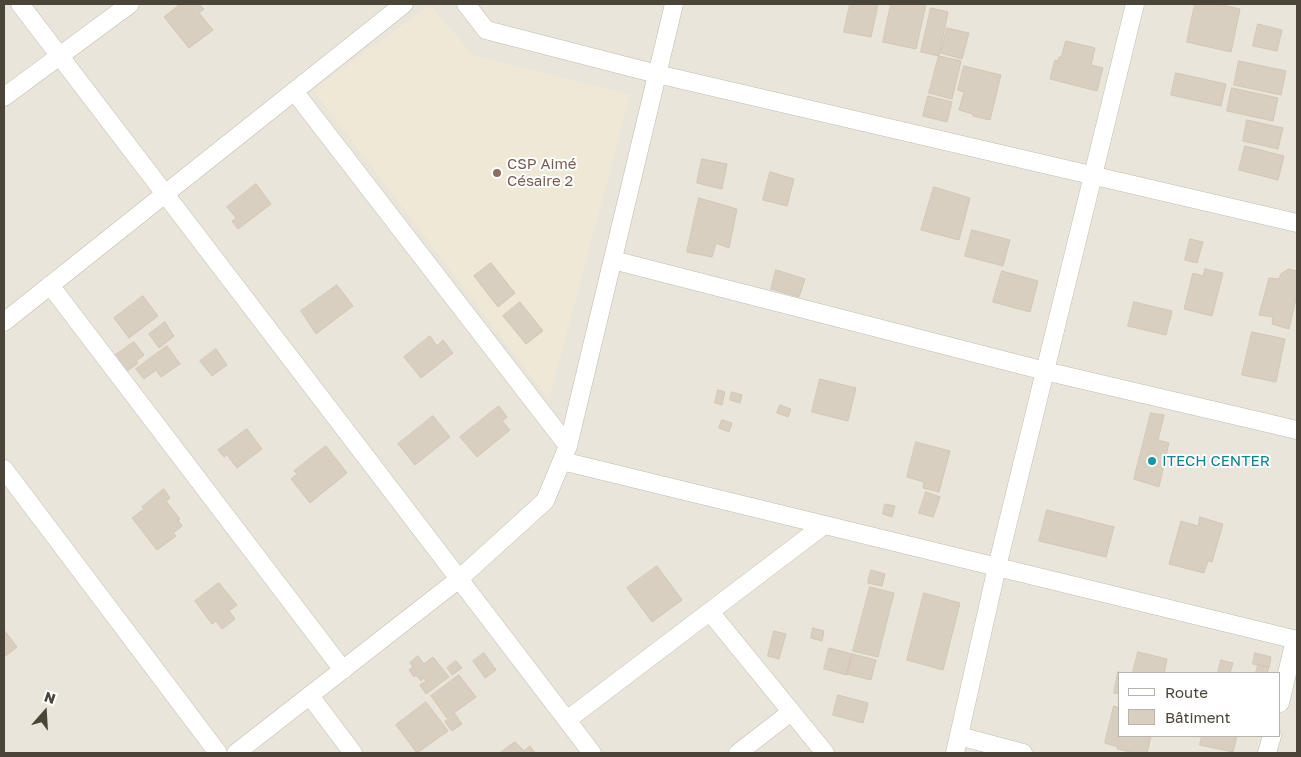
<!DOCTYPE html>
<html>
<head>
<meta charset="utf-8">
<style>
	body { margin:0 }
	#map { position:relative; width:1301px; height:757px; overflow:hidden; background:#f6f3ec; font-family:"Golos Text",sans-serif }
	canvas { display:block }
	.frame { position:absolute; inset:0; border:5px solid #4b4439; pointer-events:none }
	.legend { position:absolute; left:1118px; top:672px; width:162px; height:65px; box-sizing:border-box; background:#fff; border:1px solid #b7b4b0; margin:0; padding:6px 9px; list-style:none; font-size:15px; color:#4b4439 }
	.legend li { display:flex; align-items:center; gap:10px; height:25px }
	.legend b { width:25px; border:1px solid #b7b4b0 }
	.north { position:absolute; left:20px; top:687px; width:50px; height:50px; -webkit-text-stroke:4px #fff; paint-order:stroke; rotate:19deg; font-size:14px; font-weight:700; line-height:20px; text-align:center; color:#4b4439 }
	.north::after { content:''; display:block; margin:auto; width:18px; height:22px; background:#4b4439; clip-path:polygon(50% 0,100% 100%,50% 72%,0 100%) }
</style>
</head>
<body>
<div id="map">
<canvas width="1301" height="757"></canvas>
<div class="frame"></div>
<ul class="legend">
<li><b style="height:6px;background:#fff"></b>Route</li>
<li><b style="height:14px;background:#d8cfc1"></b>Bâtiment</li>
</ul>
<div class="north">N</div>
</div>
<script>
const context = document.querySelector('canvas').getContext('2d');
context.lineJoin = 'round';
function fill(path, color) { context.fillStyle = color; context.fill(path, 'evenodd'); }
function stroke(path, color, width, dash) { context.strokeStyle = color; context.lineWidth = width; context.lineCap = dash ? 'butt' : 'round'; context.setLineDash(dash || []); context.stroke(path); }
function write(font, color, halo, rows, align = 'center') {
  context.font = font + ' "Golos Text",sans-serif'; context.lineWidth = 4; context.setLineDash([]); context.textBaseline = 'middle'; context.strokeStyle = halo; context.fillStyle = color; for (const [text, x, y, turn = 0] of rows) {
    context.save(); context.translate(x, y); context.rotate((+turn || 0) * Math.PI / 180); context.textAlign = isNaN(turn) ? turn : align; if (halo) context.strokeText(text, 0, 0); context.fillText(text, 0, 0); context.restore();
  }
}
const residential = new Path2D(`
	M 4,4 L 1297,4 L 1297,753 L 4,753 ZM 1120,673 L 1280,673 L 1280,736 L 1120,736 Z`);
const education = new Path2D(`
	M 430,5 L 473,55 L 630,95 L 549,400 L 313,90 Z`);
const building = new Path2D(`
	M 178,4 L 199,4 L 204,9 L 199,13 L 213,30 L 189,48 L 164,17 L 179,5 Z
	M 850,4 L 878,4 L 871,37 L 844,32 Z
	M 891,4 L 926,4 L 916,49 L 883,42 Z
	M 1195,4 L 1218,4 L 1240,9 L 1231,52 L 1187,42 Z
	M 931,8 L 948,12 L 939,56 L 921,52 Z
	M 1258,24 L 1282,30 L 1277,51 L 1253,46 Z
	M 947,28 L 969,33 L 962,59 L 941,53 Z
	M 1066,41 L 1095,48 L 1091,65 L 1103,68 L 1097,91 L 1050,79 L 1055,60 L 1058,61 L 1059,57 L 1061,57 Z
	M 939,56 L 961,61 L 952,99 L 929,93 Z
	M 1239,61 L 1286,71 L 1281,95 L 1234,85 Z
	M 964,66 L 1001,75 L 990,120 L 973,116 L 973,114 L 959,110 L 964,92 L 958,90 Z
	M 1176,73 L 1226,84 L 1221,106 L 1171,95 Z
	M 1232,88 L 1278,98 L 1273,121 L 1227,111 Z
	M 928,96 L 952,102 L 947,122 L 923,116 Z
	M 1247,120 L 1283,128 L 1278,149 L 1243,141 Z
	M 1245,146 L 1284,156 L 1278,180 L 1239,170 Z
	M 702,159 L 727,164 L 722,189 L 697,183 Z
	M 770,172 L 794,179 L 787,206 L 763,200 Z
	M 256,184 L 271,204 L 238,229 L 232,221 L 236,218 L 227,207 Z
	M 934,187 L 970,198 L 959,240 L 921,230 Z
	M 699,198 L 737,209 L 729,248 L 716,243 L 712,257 L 687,252 Z
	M 972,230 L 1010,240 L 1003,266 L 965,256 Z
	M 1190,239 L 1203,242 L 1197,263 L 1185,260 Z
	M 491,263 L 515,293 L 498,307 L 474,276 Z
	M 1205,269 L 1223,273 L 1212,316 L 1184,309 L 1193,273 L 1203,276 Z
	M 1289,269 L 1297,271 L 1297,295 L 1289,329 L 1272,324 L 1273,317 L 1259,315 L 1269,278 L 1279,279 L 1281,274 Z
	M 776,270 L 805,279 L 799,297 L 771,289 Z
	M 1002,271 L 1038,281 L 1030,312 L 993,302 Z
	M 337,285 L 353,306 L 316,334 L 301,311 Z
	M 143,296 L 158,316 L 129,338 L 114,318 Z
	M 520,302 L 543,331 L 526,344 L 503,316 Z
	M 1134,302 L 1172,311 L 1166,335 L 1128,326 Z
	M 165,322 L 174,336 L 159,348 L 149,334 Z
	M 1252,332 L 1285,339 L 1276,382 L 1242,375 Z
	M 430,336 L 437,346 L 443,340 L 453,353 L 421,378 L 404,357 Z
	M 134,342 L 144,355 L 136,361 L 138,363 L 126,372 L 114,356 Z
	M 167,346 L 180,364 L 161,377 L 156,370 L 144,379 L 136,369 Z
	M 216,349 L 227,365 L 212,376 L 200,361 Z
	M 820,379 L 856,388 L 848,421 L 812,412 Z
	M 718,390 L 725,392 L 722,405 L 715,403 Z
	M 732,392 L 742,395 L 740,403 L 730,400 Z
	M 780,405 L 791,409 L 788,417 L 777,413 Z
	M 499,406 L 507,417 L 502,421 L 510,430 L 477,457 L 460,437 Z
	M 1151,413 L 1164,415 L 1158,440 L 1169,443 L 1159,487 L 1134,479 Z
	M 433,416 L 450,437 L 415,465 L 398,444 Z
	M 722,420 L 732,423 L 729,432 L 719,428 Z
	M 247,429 L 262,449 L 237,468 L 227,455 L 224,457 L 218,450 Z
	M 916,442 L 950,451 L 939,492 L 923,488 L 924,482 L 907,477 Z
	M 326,446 L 347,473 L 310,503 L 291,479 L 297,474 L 294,471 Z
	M 164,489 L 170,498 L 166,501 L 180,519 L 178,520 L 182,526 L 173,533 L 176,536 L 157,550 L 132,518 L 144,509 L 142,507 Z
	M 926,492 L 940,497 L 933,517 L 919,513 Z
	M 885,504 L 895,506 L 892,517 L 883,514 Z
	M 1047,510 L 1114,527 L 1106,557 L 1039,541 Z
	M 1200,517 L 1223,524 L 1212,562 L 1208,561 L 1204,573 L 1169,564 L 1181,521 L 1198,526 Z
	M 657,566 L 682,600 L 652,622 L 627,588 Z
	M 871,570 L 885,574 L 882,586 L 868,583 Z
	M 219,583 L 237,605 L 229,611 L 235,619 L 222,629 L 216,621 L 212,624 L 195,601 Z
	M 870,587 L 894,593 L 878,657 L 853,651 Z
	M 924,593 L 960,603 L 943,670 L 907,660 Z
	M 813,628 L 824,631 L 822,641 L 811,638 Z
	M 4,630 L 17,647 L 4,657 Z
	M 774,631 L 786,634 L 779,659 L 768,656 Z
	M 829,648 L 852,654 L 847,675 L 824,669 Z
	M 1138,652 L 1167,659 L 1164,673 L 1133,673 Z
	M 484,653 L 496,670 L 485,678 L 473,661 Z
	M 1255,653 L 1271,657 L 1269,667 L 1253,664 Z
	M 852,654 L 876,660 L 871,680 L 847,674 Z
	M 418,656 L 424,664 L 433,657 L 449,677 L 426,694 L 420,685 L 426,681 L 424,678 L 421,681 L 416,675 L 414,677 L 409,670 L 413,667 L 410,663 Z
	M 1221,660 L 1233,663 L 1230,673 L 1232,673 L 1218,673 Z
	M 456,661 L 462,668 L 452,675 L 447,668 Z
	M 1258,665 L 1269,667 L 1267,673 L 1256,673 Z
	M 1118,672 L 1123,673 L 1120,673 L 1120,694 L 1114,693 Z
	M 459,675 L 476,697 L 447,718 L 431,696 Z
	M 838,695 L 868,703 L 863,723 L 833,715 Z
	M 426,702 L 448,731 L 417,753 L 396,725 Z
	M 1114,706 L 1120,708 L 1120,736 L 1151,736 L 1147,753 L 1135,753 L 1117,749 L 1118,747 L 1105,743 Z
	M 455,714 L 462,724 L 452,731 L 445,722 Z
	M 1202,736 L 1237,736 L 1233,752 L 1200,745 Z
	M 515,742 L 524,751 L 530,746 L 535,753 L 500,753 Z`);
const street = new Path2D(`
	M 20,4 L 592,753
	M 466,4 L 486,30 L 657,74 L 1297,223
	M 294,91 L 568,446
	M 4,97 L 130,4
	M 613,260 L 1045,371 L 1297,430
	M 50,285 L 343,670
	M 4,322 L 404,4
	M 562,461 L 1297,640
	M 4,469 L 218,753
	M 710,612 L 825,753
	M 310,696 L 353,753
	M 1280,703 L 1295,640
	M 567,720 L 824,525
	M 959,736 L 1023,753
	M 236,753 L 459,579 L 545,501 L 568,446 L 674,4
	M 738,753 L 791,712
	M 955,753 L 997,567 L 1135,4
	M 1267,753 L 1272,736`);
const markers = [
	[497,173,5,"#8d6e63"],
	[1152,461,5,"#0f9aa8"]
];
const educationNames = [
	["CSP Aimé",507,164],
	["Césaire 2",507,181]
];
const cultureNames = [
	["ITECH CENTER",1162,461]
];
fill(residential, '#eae5da');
fill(education, '#efe8d6');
fill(building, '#d8cfc1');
stroke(building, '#d3c7b4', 1);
stroke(street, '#c2bbae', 19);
stroke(street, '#fff', 18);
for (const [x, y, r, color] of markers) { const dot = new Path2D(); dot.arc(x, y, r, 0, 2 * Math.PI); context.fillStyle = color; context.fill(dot); stroke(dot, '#fff', 2); }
write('15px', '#785e54', '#fff', educationNames, 'left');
write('15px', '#0d838f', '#fff', cultureNames, 'left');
</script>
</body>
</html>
